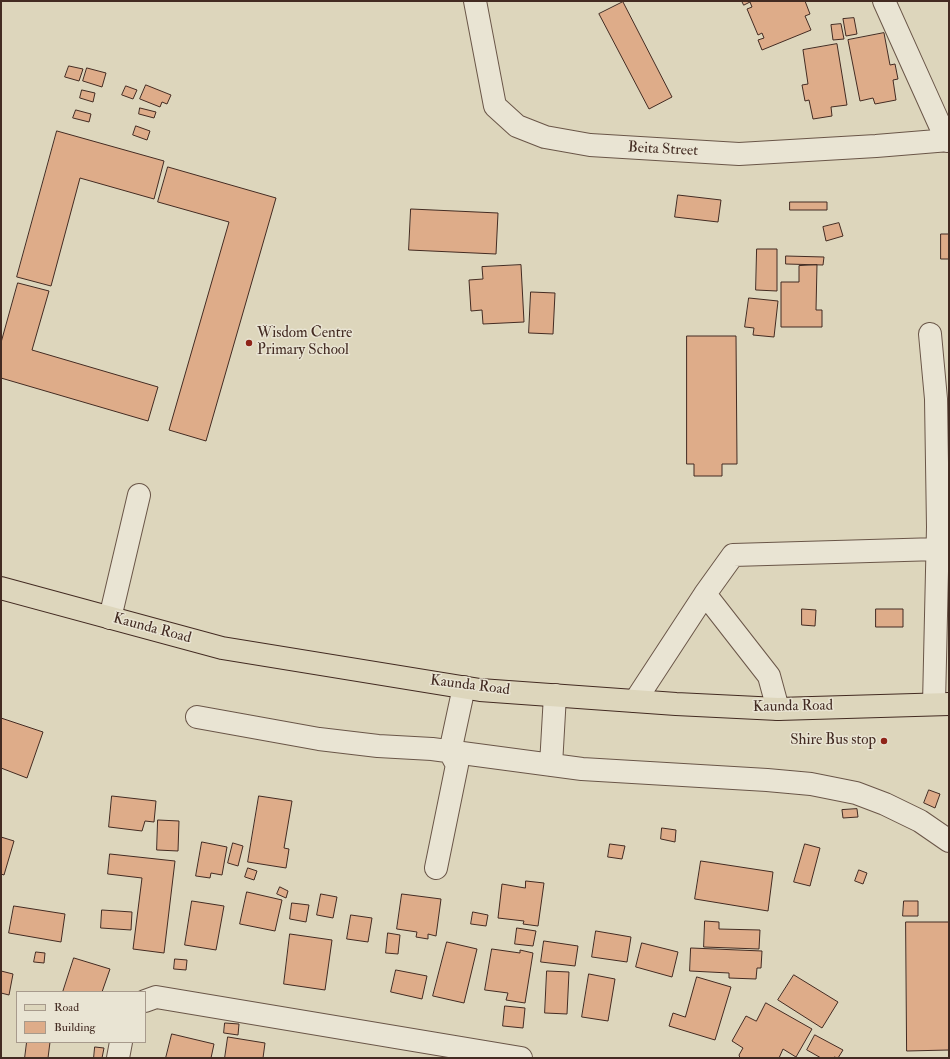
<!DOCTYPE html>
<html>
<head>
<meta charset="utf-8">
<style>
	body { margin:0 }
	#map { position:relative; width:950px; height:1059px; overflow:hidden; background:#ddd6bc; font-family:"IM FELL Double Pica",serif }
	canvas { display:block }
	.frame { position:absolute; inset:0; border:2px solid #432b22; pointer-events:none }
	.legend { position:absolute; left:16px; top:991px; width:130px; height:52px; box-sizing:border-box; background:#e9e4d3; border:1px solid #a79a8c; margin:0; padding:5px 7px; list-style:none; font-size:12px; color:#432b22 }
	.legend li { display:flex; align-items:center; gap:8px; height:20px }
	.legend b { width:20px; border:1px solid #a79a8c }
</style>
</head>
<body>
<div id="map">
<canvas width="950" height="1059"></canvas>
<div class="frame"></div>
<ul class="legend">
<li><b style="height:5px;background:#ddd6bc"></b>Road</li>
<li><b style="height:11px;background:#deac89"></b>Building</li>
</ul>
</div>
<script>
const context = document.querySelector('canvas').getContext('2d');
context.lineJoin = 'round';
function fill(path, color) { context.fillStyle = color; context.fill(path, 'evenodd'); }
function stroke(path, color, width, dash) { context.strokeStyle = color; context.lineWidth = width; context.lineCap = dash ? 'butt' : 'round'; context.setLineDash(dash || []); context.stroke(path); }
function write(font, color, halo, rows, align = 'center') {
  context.font = font + ' "IM FELL Double Pica",serif'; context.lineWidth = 3; context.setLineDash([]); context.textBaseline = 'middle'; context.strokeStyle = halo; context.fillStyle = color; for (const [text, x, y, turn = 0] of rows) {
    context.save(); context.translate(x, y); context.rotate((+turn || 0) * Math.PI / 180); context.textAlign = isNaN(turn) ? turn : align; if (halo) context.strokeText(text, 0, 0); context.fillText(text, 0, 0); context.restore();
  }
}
const building = new Path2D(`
	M 742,1 L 805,1 L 810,14 L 805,16 L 811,30 L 762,50 L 758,40 L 764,38 L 762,33 L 758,35 L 747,9 L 752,7 L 750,2 L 744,5 Z
	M 623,2 L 672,97 L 649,109 L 599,14 Z
	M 854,18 L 857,34 L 846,36 L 843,19 Z
	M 841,24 L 844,39 L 833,40 L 831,25 Z
	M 884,33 L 890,65 L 895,64 L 898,79 L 893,80 L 896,100 L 875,104 L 873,98 L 860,101 L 848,40 Z
	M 837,44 L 847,105 L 831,107 L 832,116 L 813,119 L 809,100 L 805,101 L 802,85 L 808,84 L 803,50 Z
	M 69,66 L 83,69 L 79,81 L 65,77 Z
	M 87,68 L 106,73 L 102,87 L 83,81 Z
	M 146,85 L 171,95 L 167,104 L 162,102 L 160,107 L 140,99 Z
	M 126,86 L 137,90 L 133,99 L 122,95 Z
	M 82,90 L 95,93 L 93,102 L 80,98 Z
	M 140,108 L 156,112 L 154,118 L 139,114 Z
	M 76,110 L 91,114 L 89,122 L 73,118 Z
	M 136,126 L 150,131 L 147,140 L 133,135 Z
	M 57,131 L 164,161 L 154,199 L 80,178 L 51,286 L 17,277 Z
	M 168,167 L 276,198 L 206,441 L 169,430 L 229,222 L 158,202 Z
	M 678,195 L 721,200 L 718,222 L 675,217 Z
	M 790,202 L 827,202 L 827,210 L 790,210 Z
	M 411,209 L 498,213 L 496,254 L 409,250 Z
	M 839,223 L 843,236 L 826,241 L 823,227 Z
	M 941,234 L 949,234 L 949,259 L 941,259 Z
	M 757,249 L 777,249 L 777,291 L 756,290 Z
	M 786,256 L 824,257 L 823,265 L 786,264 Z
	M 521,265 L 524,322 L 483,324 L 482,310 L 471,311 L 469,280 L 483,279 L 482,267 Z
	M 817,265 L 816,310 L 822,310 L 822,327 L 781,327 L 781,282 L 799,282 L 799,266 Z
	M 18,283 L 49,291 L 32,350 L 158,387 L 148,421 L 1,378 L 1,343 Z
	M 531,292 L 555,293 L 553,334 L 529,333 Z
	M 749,298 L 778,301 L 774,337 L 753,335 L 754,328 L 745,327 Z
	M 687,336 L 736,336 L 737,464 L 722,464 L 722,476 L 694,476 L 694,464 L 687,464 Z
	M 802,609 L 816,610 L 815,626 L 802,625 Z
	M 876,609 L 903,609 L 903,627 L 876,627 Z
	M 1,718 L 43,732 L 27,778 L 1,768 Z
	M 929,790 L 940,794 L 935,808 L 924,803 Z
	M 112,796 L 156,801 L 154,822 L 145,821 L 142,831 L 109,827 Z
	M 259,796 L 292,801 L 284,848 L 289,849 L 286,868 L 248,862 Z
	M 857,809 L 858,817 L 843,818 L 842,810 Z
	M 158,820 L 179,821 L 178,851 L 157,850 Z
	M 662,828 L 676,830 L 675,842 L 661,839 Z
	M 1,837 L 14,841 L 4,875 L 1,874 Z
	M 202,842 L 227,847 L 222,875 L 211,873 L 210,878 L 196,876 Z
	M 233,843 L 243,846 L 238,866 L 228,863 Z
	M 610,844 L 625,846 L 622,859 L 608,857 Z
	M 805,844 L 820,848 L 810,886 L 794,882 Z
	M 110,854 L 175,861 L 164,953 L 133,949 L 142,878 L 108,874 Z
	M 701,861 L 773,872 L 768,911 L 695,899 Z
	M 248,868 L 257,871 L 254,880 L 245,877 Z
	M 859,870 L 867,873 L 863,884 L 855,881 Z
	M 526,881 L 544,883 L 538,926 L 523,924 L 524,921 L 498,918 L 502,884 L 525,888 Z
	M 280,887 L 288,891 L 286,898 L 277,894 Z
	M 247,892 L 282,900 L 275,931 L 240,924 Z
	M 321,894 L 337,897 L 333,918 L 317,915 Z
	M 402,894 L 441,899 L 436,936 L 428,934 L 428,939 L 416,937 L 417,932 L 397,929 Z
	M 192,901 L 224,906 L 216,950 L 185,945 Z
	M 904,901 L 918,901 L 918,916 L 903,916 Z
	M 292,903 L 309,905 L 306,922 L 290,919 Z
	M 14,906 L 65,914 L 61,942 L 9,933 Z
	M 102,910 L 132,912 L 131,930 L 101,928 Z
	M 473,912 L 488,915 L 486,926 L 471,924 Z
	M 351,915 L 372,918 L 368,942 L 347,939 Z
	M 705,921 L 719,922 L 719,929 L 760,930 L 759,949 L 704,947 Z
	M 906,922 L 949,922 L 949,1050 L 907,1051 Z
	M 517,928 L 536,931 L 533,946 L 515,944 Z
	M 596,931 L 631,937 L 627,962 L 592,957 Z
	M 388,933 L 400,935 L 398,954 L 386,953 Z
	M 290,934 L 332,940 L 325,990 L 284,984 Z
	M 544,941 L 578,946 L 575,966 L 541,962 Z
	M 447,942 L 477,949 L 464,1003 L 433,996 Z
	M 642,943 L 678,952 L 672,977 L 636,967 Z
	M 691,948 L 762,951 L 761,968 L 757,968 L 756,979 L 729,978 L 729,973 L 690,971 Z
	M 492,949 L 520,953 L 520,950 L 533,953 L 525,1003 L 506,1000 L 508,993 L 485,990 Z
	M 36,952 L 45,953 L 44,963 L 34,962 Z
	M 74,958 L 110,969 L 102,992 L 63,992 Z
	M 175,959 L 187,960 L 186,970 L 174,969 Z
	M 396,970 L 427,976 L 422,999 L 391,992 Z
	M 1,971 L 13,974 L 9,995 L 1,993 Z
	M 547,971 L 569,972 L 567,1014 L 545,1013 Z
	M 589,974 L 615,979 L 608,1021 L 582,1017 Z
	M 794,975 L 838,1002 L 822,1028 L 778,1000 Z
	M 697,977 L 731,987 L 715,1040 L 669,1026 L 673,1013 L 685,1017 Z
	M 766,1003 L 812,1029 L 796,1057 L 783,1049 L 779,1058 L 740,1058 L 739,1055 L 743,1048 L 732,1041 L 746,1016 L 756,1021 Z
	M 505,1006 L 525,1008 L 523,1028 L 503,1026 Z
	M 225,1023 L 239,1024 L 238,1035 L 224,1033 Z
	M 172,1034 L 214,1044 L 211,1058 L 166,1058 Z
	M 815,1035 L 843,1050 L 838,1058 L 834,1057 L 834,1058 L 821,1058 L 807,1050 Z
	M 228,1037 L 265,1043 L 263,1058 L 225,1058 Z
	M 27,1042 L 50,1042 L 48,1058 L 25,1058 Z
	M 95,1047 L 104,1048 L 102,1058 L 94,1058 Z`);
const minor = new Path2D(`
	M 475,1 L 495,106 L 517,126 L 545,137 L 590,145 L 739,154 L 876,146 L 949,140
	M 884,1 L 947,141
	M 930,334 L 936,399 L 938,527 L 934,704
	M 705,594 L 769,676 L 778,709
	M 110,618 L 139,495
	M 635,701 L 705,594 L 733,555 L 938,549
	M 197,717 L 319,739 L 378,746 L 432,749 L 582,769 L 767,780 L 811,784 L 856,793 L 885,804 L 920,821 L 949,841
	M 551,765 L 555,695
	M 436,868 L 457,765 L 450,752 L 464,687
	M 145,1001 L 156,997 L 521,1058
	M 118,1058 L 121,1042`);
const major = new Path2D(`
	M 1,588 L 222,648 L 480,690 L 676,704 L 778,709 L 949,704`);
const markers = [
	[249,343,4,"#8f2418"],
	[884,741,4,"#8f2418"]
];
const streetNames = [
	["Beita Street",663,150,3],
	["Kaunda Road",152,629,15],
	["Kaunda Road",470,686,7],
	["Kaunda Road",793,707,-1]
];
const poiNames = [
	["Wisdom Centre",257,334],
	["Primary School",257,351],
	["Shire Bus stop",876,741,"right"]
];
fill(building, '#deac89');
stroke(building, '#432b22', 1);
stroke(minor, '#6a5648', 24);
stroke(major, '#432b22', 24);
stroke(minor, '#e9e4d3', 22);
stroke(major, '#ddd6bc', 22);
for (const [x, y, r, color] of markers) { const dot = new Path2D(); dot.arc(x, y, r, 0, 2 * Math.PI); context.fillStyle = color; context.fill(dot); stroke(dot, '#e9e4d3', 1.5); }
write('15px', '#432b22', '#e9e4d3', streetNames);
write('15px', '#432b22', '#e9e4d3', poiNames, 'left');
</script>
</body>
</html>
